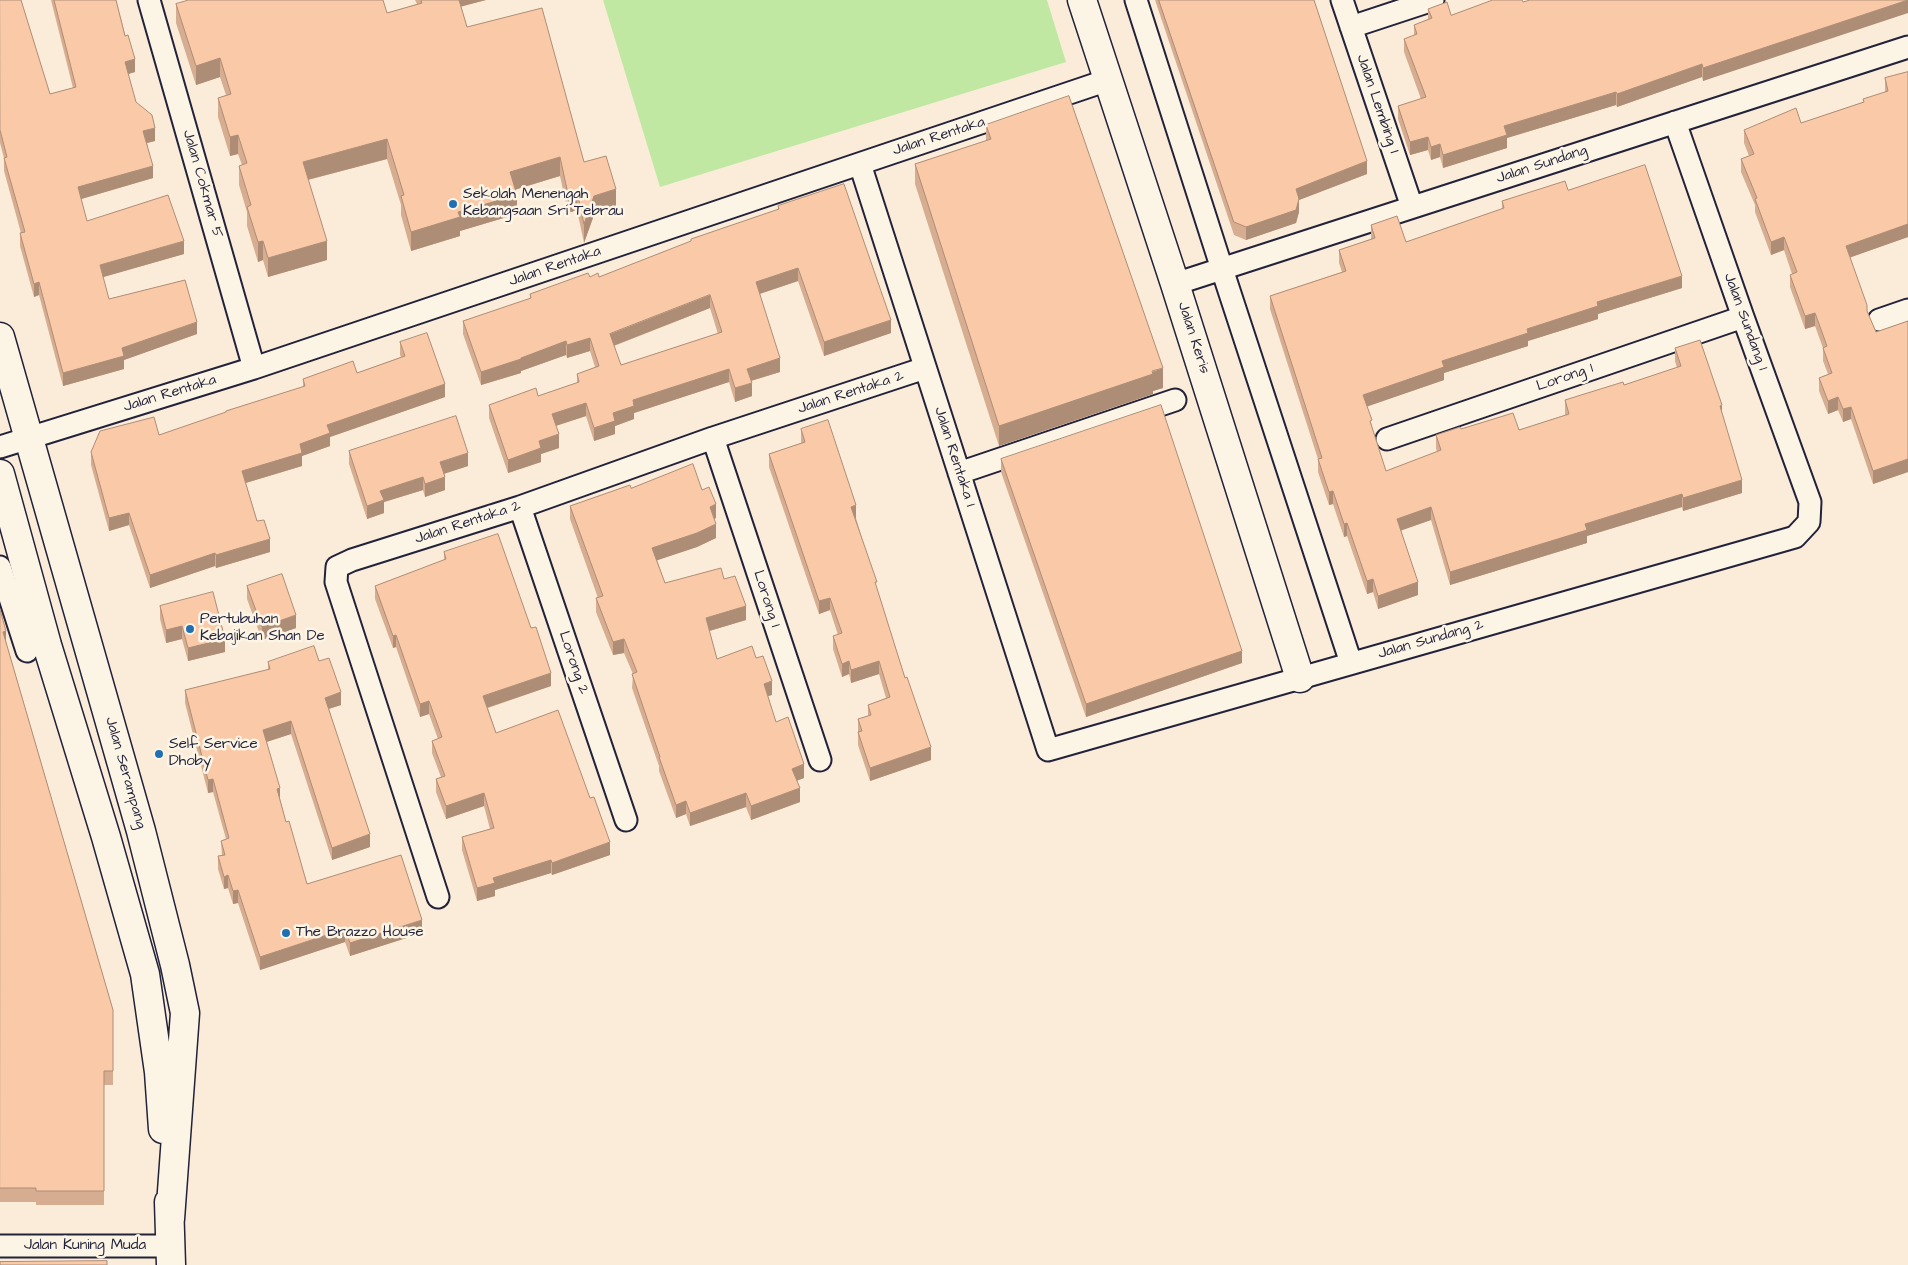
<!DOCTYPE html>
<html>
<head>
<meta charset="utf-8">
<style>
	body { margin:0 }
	canvas { display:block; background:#fbecd9 }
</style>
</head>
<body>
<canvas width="1908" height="1265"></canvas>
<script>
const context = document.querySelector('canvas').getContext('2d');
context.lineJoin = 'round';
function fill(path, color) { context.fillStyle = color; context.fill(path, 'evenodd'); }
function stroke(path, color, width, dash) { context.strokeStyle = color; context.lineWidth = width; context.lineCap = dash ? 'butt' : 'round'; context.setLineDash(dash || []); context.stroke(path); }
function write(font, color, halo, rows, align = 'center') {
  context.font = font + ' "Architects Daughter",sans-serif'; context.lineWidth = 5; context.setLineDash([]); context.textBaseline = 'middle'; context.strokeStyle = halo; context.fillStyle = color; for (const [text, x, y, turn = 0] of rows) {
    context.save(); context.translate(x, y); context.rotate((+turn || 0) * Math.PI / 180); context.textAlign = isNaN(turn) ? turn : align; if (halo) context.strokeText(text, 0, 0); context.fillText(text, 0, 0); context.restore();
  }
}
const green = new Path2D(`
	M 603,0 L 1047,0 L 1066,62 L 660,187 Z`);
const street = new Path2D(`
	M 149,0 L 254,368
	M 1136,0 L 1222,269 L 1351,663
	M 1342,0 L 1412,207
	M 1351,27 L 1433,0
	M 860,164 L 1048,750 L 1795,537 L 1809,522 L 1810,502 L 1743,317 L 1675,122
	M 1175,284 L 1908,47
	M 1879,320 L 1908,310
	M 713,438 L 820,760
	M 1387,439 L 1743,317
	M 0,447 L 254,368 L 1108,80
	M 959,473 L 1175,400
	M 520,507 L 626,820
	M 0,567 L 27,651
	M 438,897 L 336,582 L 337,567 L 352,560 L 520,507 L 713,438 L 925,368
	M 0,1246 L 171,1246`);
const secondary = new Path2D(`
	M 1082,0 L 1175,284 L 1300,678
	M 0,337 L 141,831 L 175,965 L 185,1013 L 170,1219
	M 0,474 L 47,645 L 106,837 L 145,974 L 159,1072 L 163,1129
	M 169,1202 L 171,1265`);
const wall = new Path2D(`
	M 0,0 L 50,94 L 73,88 L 51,0 L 116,0 L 135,72 L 128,74 L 136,102 L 155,141 L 147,143 L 153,178 L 81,199 L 87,221 L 184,254 L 103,277 L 109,299 L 197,334 L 124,360 L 124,369 L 63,386 L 39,295 L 34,297 L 20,246 L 20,233 L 21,233 L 4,171 L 4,158 L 0,143 Z
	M 415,0 L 486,0 L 461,6 L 467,27 L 584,162 L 616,208 L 594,215 L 584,243 L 577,210 L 568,213 L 560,176 L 515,190 L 517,214 L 460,231 L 460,236 L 411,251 L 401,215 L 401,205 L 387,159 L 308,180 L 327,260 L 268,277 L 263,260 L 258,262 L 247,226 L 247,212 L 239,185 L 239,166 L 242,165 L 238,154 L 230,156 L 218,117 L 218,98 L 226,95 L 220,77 L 196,85 L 176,23 L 176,4 L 387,13 L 417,4 Z
	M 1155,0 L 1314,0 L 1367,174 L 1299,200 L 1299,212 L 1296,223 L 1246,240 L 1234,235 Z
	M 1908,0 L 1703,81 L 1702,77 L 1617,107 L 1616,105 L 1507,138 L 1507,148 L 1443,168 L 1440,157 L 1431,160 L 1428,150 L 1410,155 L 1398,119 L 1398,106 L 1421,99 L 1404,52 L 1404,39 L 1414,35 L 1414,25 L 1428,19 L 1428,9 L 1451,15 Z
	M 1908,72 L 1908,237 L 1850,257 L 1867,311 L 1876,332 L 1908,321 L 1908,472 L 1873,484 L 1851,419 L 1843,422 L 1838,410 L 1828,414 L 1819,391 L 1819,378 L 1828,374 L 1823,361 L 1823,348 L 1815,326 L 1805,329 L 1790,287 L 1790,275 L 1792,274 L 1784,250 L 1771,255 L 1755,212 L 1755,205 L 1741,172 L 1741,159 L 1749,156 L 1744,143 L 1744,130 L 1801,123 L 1863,102 L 1885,92 L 1885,78 Z
	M 986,125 L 1163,388 L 1153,391 L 1153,394 L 999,446 L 915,184 L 915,164 L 986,141 Z
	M 1568,190 L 1682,288 L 1598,314 L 1598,319 L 1528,341 L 1528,346 L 1444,373 L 1444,380 L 1367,406 L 1372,427 L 1386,471 L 1437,452 L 1436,448 L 1436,435 L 1461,429 L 1519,430 L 1565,415 L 1565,400 L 1624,385 L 1677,368 L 1675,361 L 1675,348 L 1722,414 L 1742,493 L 1683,511 L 1682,507 L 1587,536 L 1587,543 L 1450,585 L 1431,520 L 1401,530 L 1418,595 L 1378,609 L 1373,592 L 1367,594 L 1347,536 L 1344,537 L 1333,504 L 1329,505 L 1318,472 L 1318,459 L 1270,309 L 1270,296 L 1342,272 L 1339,263 L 1339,250 L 1371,239 L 1371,225 L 1406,242 L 1502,209 L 1502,201 Z
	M 778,206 L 891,333 L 824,356 L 798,281 L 760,294 L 780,372 L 751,381 L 752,396 L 735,402 L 729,382 L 634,413 L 634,419 L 615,426 L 615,434 L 594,441 L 586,416 L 556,426 L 559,448 L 541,454 L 541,462 L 508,473 L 489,418 L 489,405 L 538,396 L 577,383 L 577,374 L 595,367 L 590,351 L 567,358 L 566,355 L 521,371 L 521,373 L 481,385 L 463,334 L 463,321 L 530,299 L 530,294 L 590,277 L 599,277 L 778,210 ZM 710,308 L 718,334 L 621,365 L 614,346 Z
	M 400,342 L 445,397 L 330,437 L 330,446 L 302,456 L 302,466 L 246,483 L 257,521 L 270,552 L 216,568 L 215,566 L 150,588 L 129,525 L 109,531 L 91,465 L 91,452 L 159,435 L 226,413 L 226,411 L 303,387 L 303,379 L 357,373 L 401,357 L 400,355 Z
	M 801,429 L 856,518 L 877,589 L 931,760 L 870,781 L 858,745 L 858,719 L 868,716 L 868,705 L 886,698 L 879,674 L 851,683 L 849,674 L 842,677 L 833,649 L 833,636 L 838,635 L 830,610 L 819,614 L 769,467 L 769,454 L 801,443 Z
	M 349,451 L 468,466 L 444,474 L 445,490 L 425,497 L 423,490 L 384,502 L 384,513 L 367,519 L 349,464 Z
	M 1001,459 L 1242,663 L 1086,717 L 1001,472 Z
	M 631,488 L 702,490 L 716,518 L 714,519 L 716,538 L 697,547 L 657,560 L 665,583 L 724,579 L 746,620 L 709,631 L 717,659 L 756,658 L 772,695 L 768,696 L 776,722 L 804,778 L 797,781 L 800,802 L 751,820 L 746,807 L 690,826 L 686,814 L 676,818 L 659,771 L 659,766 L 632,688 L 633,674 L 624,653 L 613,655 L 596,612 L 596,598 L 598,598 L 570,519 L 570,506 Z
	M 444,552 L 551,686 L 488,708 L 496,733 L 610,855 L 552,875 L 551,873 L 495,890 L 495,896 L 477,901 L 462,850 L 462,837 L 490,829 L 484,806 L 446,819 L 436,792 L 436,779 L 441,777 L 432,753 L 432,741 L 438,739 L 429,714 L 420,717 L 396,647 L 393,648 L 375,599 L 375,586 L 444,560 Z
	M 247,586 L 296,628 L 262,640 L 247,599 Z
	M 160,606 L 225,652 L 188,661 L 182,639 L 166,643 L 160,619 Z
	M 0,610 L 6,642 L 113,1010 L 113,1085 L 104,1085 L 104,1205 L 36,1205 L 36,1202 L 0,1202 Z
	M 319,661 L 341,705 L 329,709 L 370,847 L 332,860 L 291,734 L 267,742 L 280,799 L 286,822 L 307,884 L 422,933 L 350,956 L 345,942 L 260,970 L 238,903 L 233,904 L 228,888 L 224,889 L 218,869 L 218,856 L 222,856 L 221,841 L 226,839 L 213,792 L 208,793 L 185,703 L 185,690 L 268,670 L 268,662 Z`);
const shadedWall = new Path2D(`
	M 456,0 L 486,0 L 456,8 Z
	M 1908,0 L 1908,13 L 1703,81 L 1703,68 Z
	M 220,58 L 220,77 L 196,85 L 196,66 Z
	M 135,59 L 135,72 L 125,75 L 125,62 Z
	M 1702,64 L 1702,77 L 1617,107 L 1617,94 Z
	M 1616,92 L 1616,105 L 1507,138 L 1507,148 L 1443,168 L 1443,155 L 1504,126 Z
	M 155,128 L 155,141 L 143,144 L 143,131 Z
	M 238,135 L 238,154 L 230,156 L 230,137 Z
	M 1428,137 L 1428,150 L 1410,155 L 1410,142 Z
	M 387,139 L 387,159 L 303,181 L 303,162 Z
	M 1440,144 L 1440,157 L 1431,160 L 1431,147 Z
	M 560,157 L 560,176 L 510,191 L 510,172 Z
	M 1367,161 L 1367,174 L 1299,200 L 1299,212 L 1296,223 L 1246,240 L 1246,227 L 1296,189 Z
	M 153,166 L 153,178 L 78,200 L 78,187 Z
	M 616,189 L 616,208 L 594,215 L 584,243 L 584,224 L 594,196 Z
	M 577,191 L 577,210 L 568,213 L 568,194 Z
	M 517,195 L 517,214 L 460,231 L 460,236 L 411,251 L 411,232 L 458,212 Z
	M 1908,224 L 1908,237 L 1846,259 L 1846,246 Z
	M 1784,237 L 1784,250 L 1771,255 L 1771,242 Z
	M 184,241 L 184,254 L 100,278 L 100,265 Z
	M 263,241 L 263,260 L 258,262 L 258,242 Z
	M 327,241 L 327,260 L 268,277 L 268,258 Z
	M 798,268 L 798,281 L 756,295 L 756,282 Z
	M 1682,276 L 1682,288 L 1598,314 L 1598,319 L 1528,341 L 1528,346 L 1444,373 L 1444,380 L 1363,408 L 1363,395 L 1442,361 L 1597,302 Z
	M 39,282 L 39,295 L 34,297 L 34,284 Z
	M 710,295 L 710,308 L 610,347 L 610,334 Z
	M 1815,313 L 1815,326 L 1805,329 L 1805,316 Z
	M 891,320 L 891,333 L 824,356 L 824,342 Z
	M 197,322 L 197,334 L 124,360 L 124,369 L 63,386 L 63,373 L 122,348 Z
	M 590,338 L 590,351 L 567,358 L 567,345 Z
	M 566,341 L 566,355 L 521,371 L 521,373 L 481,385 L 481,372 Z
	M 780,358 L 780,372 L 747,382 L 747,369 Z
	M 1163,368 L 1163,388 L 1153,391 L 1153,394 L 999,446 L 999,426 Z
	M 729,369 L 729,382 L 634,413 L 634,419 L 615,426 L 615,434 L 594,441 L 594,428 L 613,413 L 633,400 Z
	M 752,383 L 752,396 L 735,402 L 735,388 Z
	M 445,384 L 445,397 L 330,437 L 330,446 L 302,456 L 302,466 L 242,484 L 242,471 L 300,444 L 327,425 Z
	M 1838,397 L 1838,410 L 1828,414 L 1828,401 Z
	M 586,403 L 586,416 L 552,427 L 552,414 Z
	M 1722,405 L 1722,418 L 1720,406 Z
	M 1851,407 L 1851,419 L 1843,422 L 1843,409 Z
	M 559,434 L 559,448 L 541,454 L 541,462 L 508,473 L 508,460 L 539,441 Z
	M 468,453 L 468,466 L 440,475 L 440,462 Z
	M 1908,459 L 1908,472 L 1873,484 L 1873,471 Z
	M 423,477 L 423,490 L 384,502 L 384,513 L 367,519 L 367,506 L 380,491 Z
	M 445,477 L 445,490 L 425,497 L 425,484 Z
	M 1742,480 L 1742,493 L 1683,511 L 1683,498 Z
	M 1333,491 L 1333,504 L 1329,505 L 1329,492 Z
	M 1682,494 L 1682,507 L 1587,536 L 1587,543 L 1450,585 L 1450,572 L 1585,524 Z
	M 716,504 L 716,518 L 710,521 L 710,507 Z
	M 856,505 L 856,518 L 851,520 L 851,507 Z
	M 1431,507 L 1431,520 L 1397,532 L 1397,519 Z
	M 129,513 L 129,525 L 109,531 L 109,518 Z
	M 1347,523 L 1347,536 L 1344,537 L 1344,524 Z
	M 716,524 L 716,538 L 697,547 L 652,562 L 652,548 Z
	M 270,539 L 270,552 L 216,568 L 216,555 Z
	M 215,553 L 215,566 L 150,588 L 150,575 Z
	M 1373,579 L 1373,592 L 1367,594 L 1367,581 Z
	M 1418,582 L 1418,595 L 1378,609 L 1378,596 Z
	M 830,598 L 830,610 L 819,614 L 819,601 Z
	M 746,606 L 746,620 L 706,632 L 706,618 Z
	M 296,615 L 296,628 L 262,640 L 262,627 Z
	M 182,626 L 182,639 L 166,643 L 166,630 Z
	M 6,631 L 6,645 L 3,632 Z
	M 396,635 L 396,647 L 393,648 L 393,636 Z
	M 225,639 L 225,652 L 188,661 L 188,648 Z
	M 624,639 L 624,653 L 613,655 L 613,642 Z
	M 1242,651 L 1242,663 L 1086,717 L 1086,704 Z
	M 849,661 L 849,674 L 842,677 L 842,664 Z
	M 879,661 L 879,674 L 851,683 L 851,670 Z
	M 551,673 L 551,686 L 483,709 L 483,696 Z
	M 772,681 L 772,695 L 764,697 L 764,684 Z
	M 341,692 L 341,705 L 325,710 L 325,698 Z
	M 429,701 L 429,714 L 420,717 L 420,704 Z
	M 291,721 L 291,734 L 263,743 L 263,730 Z
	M 931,747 L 931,760 L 870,781 L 870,768 Z
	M 804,764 L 804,778 L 792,782 L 792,769 Z
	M 213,779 L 213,792 L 208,793 L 208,780 Z
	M 280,788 L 280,801 L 277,789 Z
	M 800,788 L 800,802 L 751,820 L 751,806 Z
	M 484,793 L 484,806 L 446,819 L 446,806 Z
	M 746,793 L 746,807 L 690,826 L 690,813 Z
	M 686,801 L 686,814 L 676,818 L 676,805 Z
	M 370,834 L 370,847 L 332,860 L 332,848 Z
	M 610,842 L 610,855 L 552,875 L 552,863 Z
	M 551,860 L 551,873 L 495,890 L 495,896 L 477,901 L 477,888 L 493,878 Z
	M 228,875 L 228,888 L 224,889 L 224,877 Z
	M 238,890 L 238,903 L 233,904 L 233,891 Z
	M 422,920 L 422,933 L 350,956 L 350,943 Z
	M 345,929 L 345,942 L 260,970 L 260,957 Z`);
const building = new Path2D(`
	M 0,0 L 21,0 L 50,94 L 76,87 L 54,0 L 116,0 L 125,36 L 128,35 L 135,59 L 125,62 L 136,102 L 152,115 L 155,128 L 143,131 L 153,166 L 78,187 L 87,221 L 168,195 L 184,241 L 100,265 L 109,299 L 185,280 L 197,322 L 122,348 L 124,356 L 63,373 L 39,282 L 34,284 L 20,233 L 25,232 L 4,158 L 7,157 L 0,130 Z
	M 189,0 L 383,0 L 387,13 L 422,3 L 421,0 L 459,0 L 467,27 L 542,8 L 584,162 L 606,156 L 616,189 L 594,196 L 584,224 L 577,191 L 568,194 L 560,157 L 510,172 L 517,195 L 458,212 L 460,217 L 411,232 L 401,196 L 404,195 L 387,139 L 303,162 L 327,241 L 268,258 L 263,241 L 258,242 L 247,207 L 251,205 L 239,166 L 247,163 L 238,135 L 230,137 L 218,98 L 231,94 L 220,58 L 196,66 L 176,4 Z
	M 1159,0 L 1314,0 L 1367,161 L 1296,189 L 1299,199 L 1296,210 L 1246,227 L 1234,222 Z
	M 1493,0 L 1522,0 L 1523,2 L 1530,0 L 1908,0 L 1703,68 L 1702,64 L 1617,94 L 1616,92 L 1504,126 L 1507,135 L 1443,155 L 1440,144 L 1431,147 L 1428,137 L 1410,142 L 1398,106 L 1426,97 L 1404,39 L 1417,34 L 1414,25 L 1432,18 L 1428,9 L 1447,2 L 1451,15 Z
	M 1908,72 L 1908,224 L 1846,246 L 1867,305 L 1867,311 L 1876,332 L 1908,321 L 1908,459 L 1873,471 L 1851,407 L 1843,409 L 1838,397 L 1828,401 L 1819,378 L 1832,373 L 1823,348 L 1827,346 L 1815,313 L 1805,316 L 1790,275 L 1797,272 L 1784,237 L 1771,242 L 1755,199 L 1757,198 L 1741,159 L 1754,154 L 1744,130 L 1796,108 L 1801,123 L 1864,102 L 1863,99 L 1888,91 L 1885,78 Z
	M 1069,96 L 1163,368 L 1152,371 L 1153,374 L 999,426 L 915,164 L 991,139 L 986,125 Z
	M 1645,165 L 1682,276 L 1597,302 L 1598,306 L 1527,329 L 1528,333 L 1442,361 L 1444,367 L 1363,395 L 1372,420 L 1370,421 L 1386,471 L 1441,450 L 1436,435 L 1460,427 L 1461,429 L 1513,413 L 1519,430 L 1569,414 L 1565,400 L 1623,382 L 1624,385 L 1681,366 L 1675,348 L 1700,340 L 1722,405 L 1720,406 L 1742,480 L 1683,498 L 1682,494 L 1585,524 L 1587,530 L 1450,572 L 1431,507 L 1397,519 L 1418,582 L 1378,596 L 1373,579 L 1367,581 L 1347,523 L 1344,524 L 1333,491 L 1329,492 L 1318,459 L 1322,458 L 1270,296 L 1346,271 L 1339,250 L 1375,238 L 1371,225 L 1397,216 L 1406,242 L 1504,208 L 1502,201 L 1565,181 L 1568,190 Z
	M 844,184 L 891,320 L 824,342 L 798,268 L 756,282 L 780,358 L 747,369 L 752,383 L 735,388 L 729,369 L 633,400 L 634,406 L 613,413 L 615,421 L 594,428 L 586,403 L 552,414 L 559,434 L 539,441 L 541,448 L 508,460 L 489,405 L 536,388 L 538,396 L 579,382 L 577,374 L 599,366 L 590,338 L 567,345 L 566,341 L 521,358 L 521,359 L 481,372 L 463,321 L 531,298 L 530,294 L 588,273 L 590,277 L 598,273 L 599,277 L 691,241 L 691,239 L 779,209 L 778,206 ZM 710,295 L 722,332 L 621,365 L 610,334 Z
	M 427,333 L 445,384 L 327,425 L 330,433 L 300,444 L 302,453 L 242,471 L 257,521 L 264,520 L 270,539 L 216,555 L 215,553 L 150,575 L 129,513 L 109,518 L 91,452 L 100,431 L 154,417 L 159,435 L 226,412 L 226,411 L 305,386 L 303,379 L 353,361 L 357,373 L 405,356 L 400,342 Z
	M 1161,405 L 1242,651 L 1086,704 L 1001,459 Z
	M 456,416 L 468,453 L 440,462 L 445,477 L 425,484 L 423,477 L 380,491 L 384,500 L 367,506 L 349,451 Z
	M 828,420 L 856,505 L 851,507 L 877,582 L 875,582 L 905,678 L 907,677 L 931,747 L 870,768 L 858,732 L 862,731 L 858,719 L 871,715 L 868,705 L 890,697 L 879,661 L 851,670 L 849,661 L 842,664 L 833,636 L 842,633 L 830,598 L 819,601 L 769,454 L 805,442 L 801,429 Z
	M 693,464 L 702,490 L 709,487 L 716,504 L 710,507 L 716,524 L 697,533 L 652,548 L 665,583 L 721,568 L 724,579 L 735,576 L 746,606 L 706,618 L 717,659 L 752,646 L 756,658 L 763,656 L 772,681 L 764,684 L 776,722 L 788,717 L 804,764 L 792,769 L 800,788 L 751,806 L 746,793 L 690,813 L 686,801 L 676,805 L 659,757 L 660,757 L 632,674 L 637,672 L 624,639 L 613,642 L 596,598 L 603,596 L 570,506 L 630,485 L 631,488 Z
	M 498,534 L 531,628 L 536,627 L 551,673 L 483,696 L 496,733 L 558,710 L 590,798 L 594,797 L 610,842 L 552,863 L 551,860 L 493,878 L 495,883 L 477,888 L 462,837 L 494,828 L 484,793 L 446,806 L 436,779 L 445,776 L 432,741 L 442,737 L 429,701 L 420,704 L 396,635 L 393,636 L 375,586 L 446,559 L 444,552 Z
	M 282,574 L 296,615 L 262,627 L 247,586 Z
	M 213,592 L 225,639 L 188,648 L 182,626 L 166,630 L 160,606 Z
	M 0,610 L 6,631 L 3,632 L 113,1010 L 113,1071 L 104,1071 L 104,1191 L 36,1191 L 36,1188 L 0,1188 Z
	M 314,646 L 319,661 L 329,658 L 341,692 L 325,698 L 370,834 L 332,848 L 291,721 L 263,730 L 280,788 L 277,789 L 286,822 L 289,821 L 307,884 L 401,855 L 422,920 L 350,943 L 345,929 L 260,957 L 238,890 L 233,891 L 228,875 L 224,877 L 218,856 L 225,855 L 221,841 L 229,838 L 213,779 L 208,780 L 185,690 L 270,669 L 268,662 Z
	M 107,1261 L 107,1265 L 0,1265 L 0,1262 Z`);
const markers = [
	[453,204,5,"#1f6fb2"],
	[190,629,5,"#1f6fb2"],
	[159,754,5,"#1f6fb2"],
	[286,933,5,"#1f6fb2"]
];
const streetNames = [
	["Jalan Lembing 1",1377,104,71],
	["Jalan Rentaka",939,137,-18],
	["Jalan Sundang",1542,165,-18],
	["Jalan Cokmar 5",202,184,74],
	["Jalan Rentaka",555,267,-19],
	["Jalan Sundang 1",1745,322,70],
	["Jalan Keris",1193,338,72],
	["Lorong 1",1565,378,-19],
	["Jalan Rentaka 2",851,393,-18],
	["Jalan Rentaka",170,394,-17],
	["Jalan Rentaka 1",954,457,72],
	["Jalan Rentaka 2",468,523,-18],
	["Lorong 1",766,599,72],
	["Jalan Sundang 2",1431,640,-16],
	["Lorong 2",573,663,71],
	["Jalan Serampang",125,773,74],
	["Jalan Kuning Muda",85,1246]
];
const poiNames = [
	["Sekolah Menengah",463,195],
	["Kebangsaan Sri Tebrau",463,212],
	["Pertubuhan",200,620],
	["Kebajikan Shan De",200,637],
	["Self Service",169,745],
	["Dhoby",169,762],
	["The Brazzo House",296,933]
];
fill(green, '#c1e8a3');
stroke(street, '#22223b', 25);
stroke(secondary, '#22223b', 31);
stroke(street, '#fcf5e5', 21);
stroke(secondary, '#fcf5e5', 28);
fill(wall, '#d6ad90');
fill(shadedWall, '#ae8d76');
fill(building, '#f9c9a8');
stroke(building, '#ae8d76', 1);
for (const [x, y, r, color] of markers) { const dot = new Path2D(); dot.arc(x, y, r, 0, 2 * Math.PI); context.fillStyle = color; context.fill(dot); stroke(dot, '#fcf5e5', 2); }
write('15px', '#22223b', '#fcf5e5', streetNames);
write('15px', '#22223b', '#fcf5e5', poiNames, 'left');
</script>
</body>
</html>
